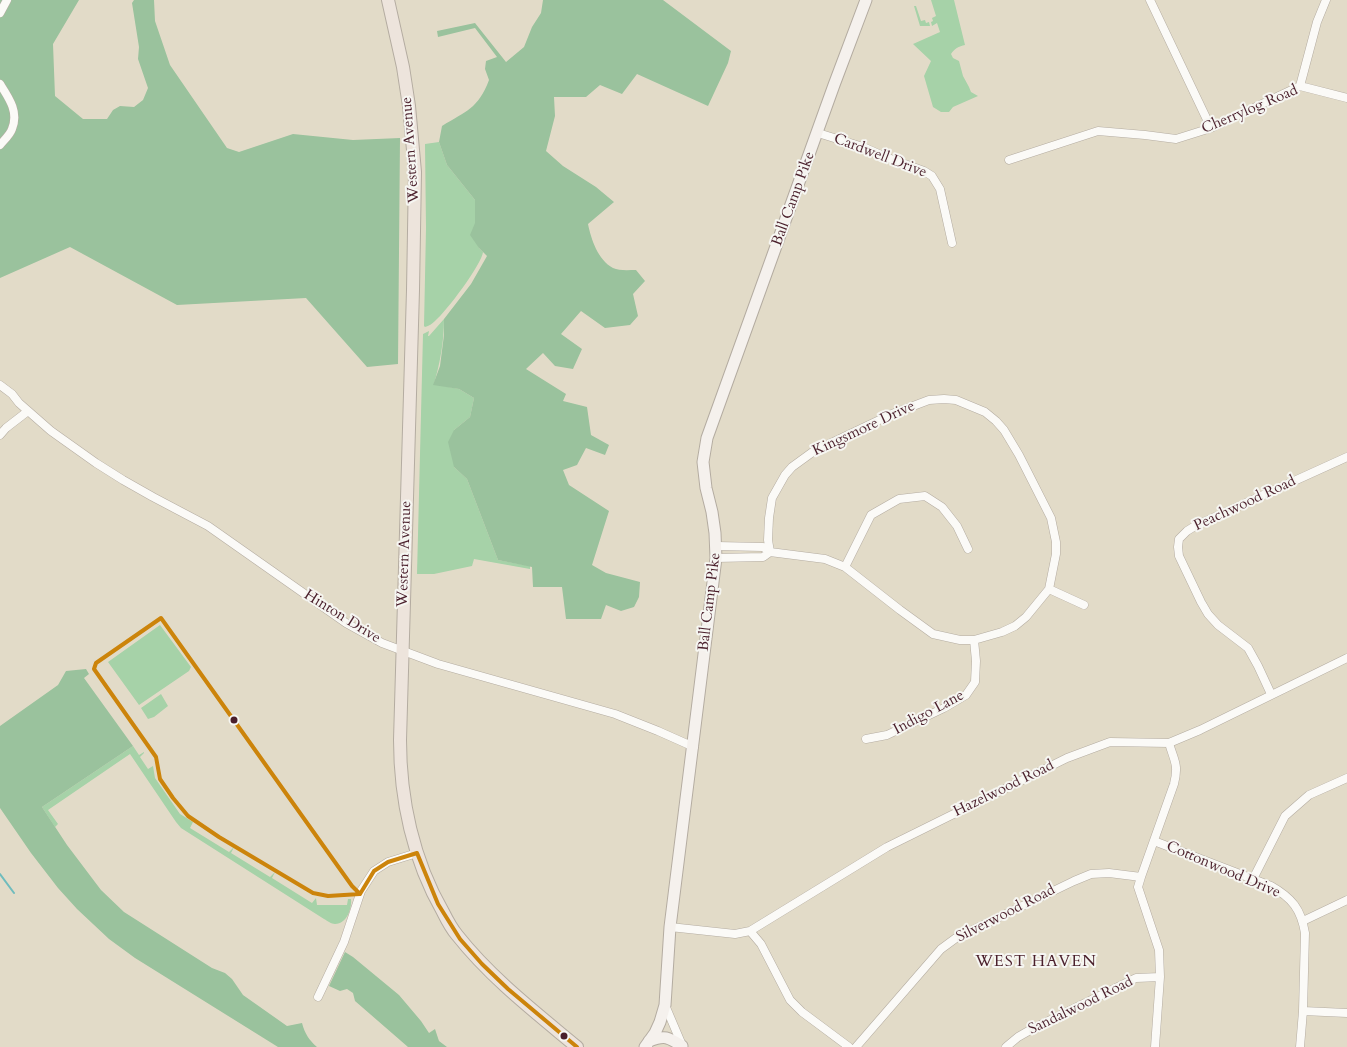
<!DOCTYPE html>
<html>
<head>
<meta charset="utf-8">
<style>
	body { margin:0 }
	canvas { display:block; background:#e2dbc8 }
</style>
</head>
<body>
<canvas width="1347" height="1047"></canvas>
<script>
const context = document.querySelector('canvas').getContext('2d');
context.lineJoin = 'round';
function fill(path, color) { context.fillStyle = color; context.fill(path, 'evenodd'); }
function stroke(path, color, width, dash) { context.strokeStyle = color; context.lineWidth = width; context.lineCap = dash ? 'butt' : 'round'; context.setLineDash(dash || []); context.stroke(path); }
function write(font, color, halo, rows, align = 'center') {
  context.font = font + ' Cardo,serif'; context.lineWidth = 4; context.setLineDash([]); context.textBaseline = 'middle'; context.strokeStyle = halo; context.fillStyle = color; for (const [text, x, y, turn = 0] of rows) {
    context.save(); context.translate(x, y); context.rotate((+turn || 0) * Math.PI / 180); context.textAlign = isNaN(turn) ? turn : align; if (halo) context.strokeText(text, 0, 0); context.fillText(text, 0, 0); context.restore();
  }
}
const green = new Path2D(`
	M 931,0 L 954,0 L 965,45 C 959,46 954,49 951,54 L 953,58 L 959,61 L 963,76 L 969,87 L 971,92 L 978,96 L 953,107 L 949,112 L 941,112 L 933,107 L 924,76 L 931,61 L 913,44 L 940,32 L 937,23 L 932,26 L 931,22 L 933,21 L 932,18 L 936,16 Z
	M 914,6 L 916,6 L 921,21 L 925,20 L 926,23 L 929,22 L 930,26 L 920,26 Z
	M 439,142 L 447,165 L 475,200 L 475,223 L 479,248 L 483,252 C 482,264 446,312 435,321 C 432,324 429,326 425,327 L 424,326 L 426,228 L 425,144 Z
	M 444,319 C 444,342 440,363 434,384 L 459,389 L 474,398 L 470,417 L 454,430 L 454,467 L 467,479 L 498,560 L 530,566 L 530,569 L 474,559 L 472,566 L 434,574 L 417,574 L 423,334 L 429,331 L 428,336 L 429,336 Z
	M 160,625 L 191,667 L 189,671 L 139,705 L 108,662 Z
	M 161,694 L 168,706 L 154,717 L 148,719 L 141,708 Z
	M 133,746 L 139,755 L 144,752 L 144,753 L 140,757 L 148,769 L 153,766 L 155,778 L 180,814 L 193,822 L 190,828 L 229,852 L 234,847 L 231,853 L 270,877 L 275,872 L 272,878 L 312,903 L 316,898 L 317,905 L 347,905 L 348,899 L 351,899 C 352,908 347,924 335,924 C 331,924 328,921 324,919 L 181,828 L 176,822 L 130,754 L 48,810 L 58,824 L 55,827 L 42,807 Z`);
const forest = new Path2D(`
	M 0,0 L 79,0 L 53,44 L 55,96 L 83,119 L 107,119 L 113,110 L 120,106 L 134,107 L 143,100 L 148,88 L 138,59 L 139,47 L 132,3 L 134,0 L 154,0 L 155,21 L 170,65 L 227,148 L 239,152 L 293,134 L 353,140 L 400,138 L 398,364 L 367,367 L 306,298 L 177,305 L 70,247 L 0,278 Z
	M 543,0 L 663,0 L 731,51 L 728,63 L 708,106 L 637,74 L 622,94 L 600,85 L 586,97 L 554,97 L 555,116 L 546,151 L 563,166 L 596,187 L 614,202 L 588,224 C 591,239 598,260 613,268 C 619,271 629,270 636,270 L 645,281 L 633,294 L 638,316 L 630,325 L 605,328 L 581,311 L 561,334 L 582,349 L 573,369 L 555,366 L 543,353 L 526,369 L 566,394 L 563,401 L 587,407 L 591,435 L 609,445 L 605,455 L 586,448 L 577,465 L 563,470 L 569,485 L 609,511 L 592,565 L 606,573 L 640,582 L 639,597 L 634,607 L 621,611 L 606,605 L 601,619 L 566,619 L 562,587 L 533,587 L 532,567 L 498,560 L 467,479 L 454,467 L 448,442 L 454,430 L 470,417 L 474,398 L 459,389 L 433,385 L 440,366 L 444,335 L 444,319 L 471,284 L 487,256 L 479,248 L 470,235 L 475,223 L 475,200 L 447,165 L 439,142 L 442,126 C 466,111 478,109 489,80 L 485,69 L 486,61 L 497,57 L 475,28 L 438,37 L 437,31 L 475,23 L 506,62 L 524,47 L 532,27 L 541,13 Z
	M 86,669 L 89,674 L 84,678 L 133,746 L 42,807 L 67,845 L 101,890 L 124,912 L 212,968 L 225,973 L 232,979 L 243,995 L 287,1026 L 302,1023 C 305,1034 309,1040 317,1047 L 278,1047 L 135,958 L 109,939 L 77,909 L 58,888 L 31,853 L 0,808 L 0,726 L 58,685 L 66,671 Z
	M 345,952 L 353,957 L 399,995 L 421,1021 L 429,1033 L 435,1029 L 439,1041 L 447,1047 L 408,1047 L 355,1001 L 353,993 L 347,989 L 340,991 L 329,986 Z`);
const stream = new Path2D(`
	M 0,874 L 14,893`);
const street = new Path2D(`
	M 1150,0 L 1211,128
	M 0,13 L 7,0
	M 0,84 C 9,98 19,112 12,129 C 10,135 4,140 0,145
	M 1300,86 L 1317,22 L 1326,0
	M 818,133 L 863,147 L 888,158 L 924,171 L 932,176 L 940,189 L 952,243
	M 1009,160 L 1098,131 L 1145,135 L 1176,139 L 1211,128 L 1300,86 L 1347,98
	M 0,385 L 12,394 L 19,403 L 51,431 L 96,463 L 123,480 L 153,497 L 208,526 L 346,623 L 382,643 L 438,664 L 615,714 L 658,731 L 694,747
	M 0,435 L 6,428 L 28,411
	M 717,546 L 763,547 L 770,552 L 825,559 L 845,567 L 900,610 L 933,634 L 960,640 L 974,640 L 1002,632 L 1015,626 L 1026,617 L 1049,589 L 1056,554 L 1056,542 L 1051,518 L 1019,455 L 1004,430 L 996,421 L 985,412 L 956,400 L 944,399 L 929,400 L 892,414 L 814,451 L 792,467 L 785,475 L 772,498 L 769,518 L 768,540 L 770,552
	M 716,558 L 763,557 L 770,552
	M 845,567 L 871,515 L 899,499 L 925,496 L 942,507 L 957,526 L 968,549
	M 1049,589 L 1084,605
	M 1271,694 L 1258,666 L 1248,648 L 1218,625 L 1208,614 L 1201,602 L 1179,556 L 1178,547 L 1179,539 L 1187,531 L 1195,526 L 1347,457
	M 866,739 L 887,735 L 944,708 L 966,695 L 975,682 L 976,661 L 974,640
	M 1154,841 L 1271,886 C 1292,898 1301,909 1305,933 L 1303,1011 L 1300,1047
	M 1253,879 L 1285,816 L 1309,795 L 1347,778
	M 1303,921 L 1347,900
	M 670,927 L 735,934 L 750,931 L 887,847 L 1067,758 L 1110,742 L 1169,743 L 1200,730 L 1347,658
	M 750,931 L 761,944 L 790,1000 L 802,1012 L 849,1047
	M 318,997 L 344,942 L 361,891 L 374,871 L 388,862 L 417,853
	M 665,1005 L 682,1045
	M 1303,1011 L 1347,1013
	M 856,1047 L 941,949 L 956,938 L 1074,881 L 1091,874 L 1109,873 L 1141,877
	M 1006,1047 L 1018,1037 L 1032,1029 L 1136,978 L 1160,977
	M 1155,1047 L 1160,977 L 1159,950 L 1138,887 L 1141,877 L 1174,784 C 1179,764 1174,761 1169,743`);
const secondary = new Path2D(`
	M 649,1041 C 665,1035 668,1037 682,1046
	M 645,1047 L 655,1033 L 660,1022 L 665,1005 L 670,927 L 716,558 L 715,533 L 712,512 L 706,488 L 703,462 L 707,438 L 834,85 L 866,0`);
const primary = new Path2D(`
	M 388,0 L 403,67 L 409,106 L 415,172 L 413,290 L 400,740 C 400,799 413,860 443,912 C 447,920 451,928 457,935 C 491,978 535,1012 577,1047`);
const bus1 = new Path2D(`
	M 161,618 L 352,886 L 360,894 L 328,896 L 313,893 L 219,837 L 188,816 L 173,798 L 160,779 L 156,757 L 94,669 L 96,663 Z
	M 360,894 L 374,871 L 388,862 L 417,853 L 438,904 L 460,939 L 482,964 L 508,989 L 577,1047`);
const markers = [
	[234,720,4.5,"#4a1f2b"],
	[564,1036,4.5,"#4a1f2b"]
];
const streetNames = [
	["Cherrylog Road",1250,110,-23],
	["Western Avenue",411,150,-94],
	["Cardwell Drive",880,156,21],
	["Ball Camp Pike",794,199,-70],
	["Kingsmore Drive",864,429,-25],
	["Peachwood Road",1245,504,-25],
	["Western Avenue",405,554,-88],
	["Ball Camp Pike",710,602,-83],
	["Hinton Drive",342,617,32],
	["Indigo Lane",929,713,-28],
	["Hazelwood Road",1004,789,-26],
	["Cottonwood Drive",1223,870,23],
	["Silverwood Road",1006,914,-27],
	["Sandalwood Road",1081,1006,-26]
];
const neighbourhoodNames = [
	["WEST HAVEN",1036,962]
];
fill(green, '#a6d2a8');
fill(forest, '#9ac29d');
stroke(stream, '#6fbcbd', 2);
stroke(street, '#b4aca1', 9);
stroke(secondary, '#b4aca1', 13);
stroke(primary, '#b4aca1', 14);
stroke(street, '#fbfaf7', 8);
stroke(secondary, '#f5f1ed', 11);
stroke(primary, '#ede4dc', 12);
stroke(bus1, '#cc840b', 4);
for (const [x, y, r, color] of markers) { const dot = new Path2D(); dot.arc(x, y, r, 0, 2 * Math.PI); context.fillStyle = color; context.fill(dot); stroke(dot, '#f6f6f2', 2); }
write('15px', '#4a1f2b', '#f6f6f2', streetNames);
context.letterSpacing = '1px';
write('16px', '#4a1f2b', '#f6f6f2', neighbourhoodNames);
context.letterSpacing = '0px';
</script>
</body>
</html>
